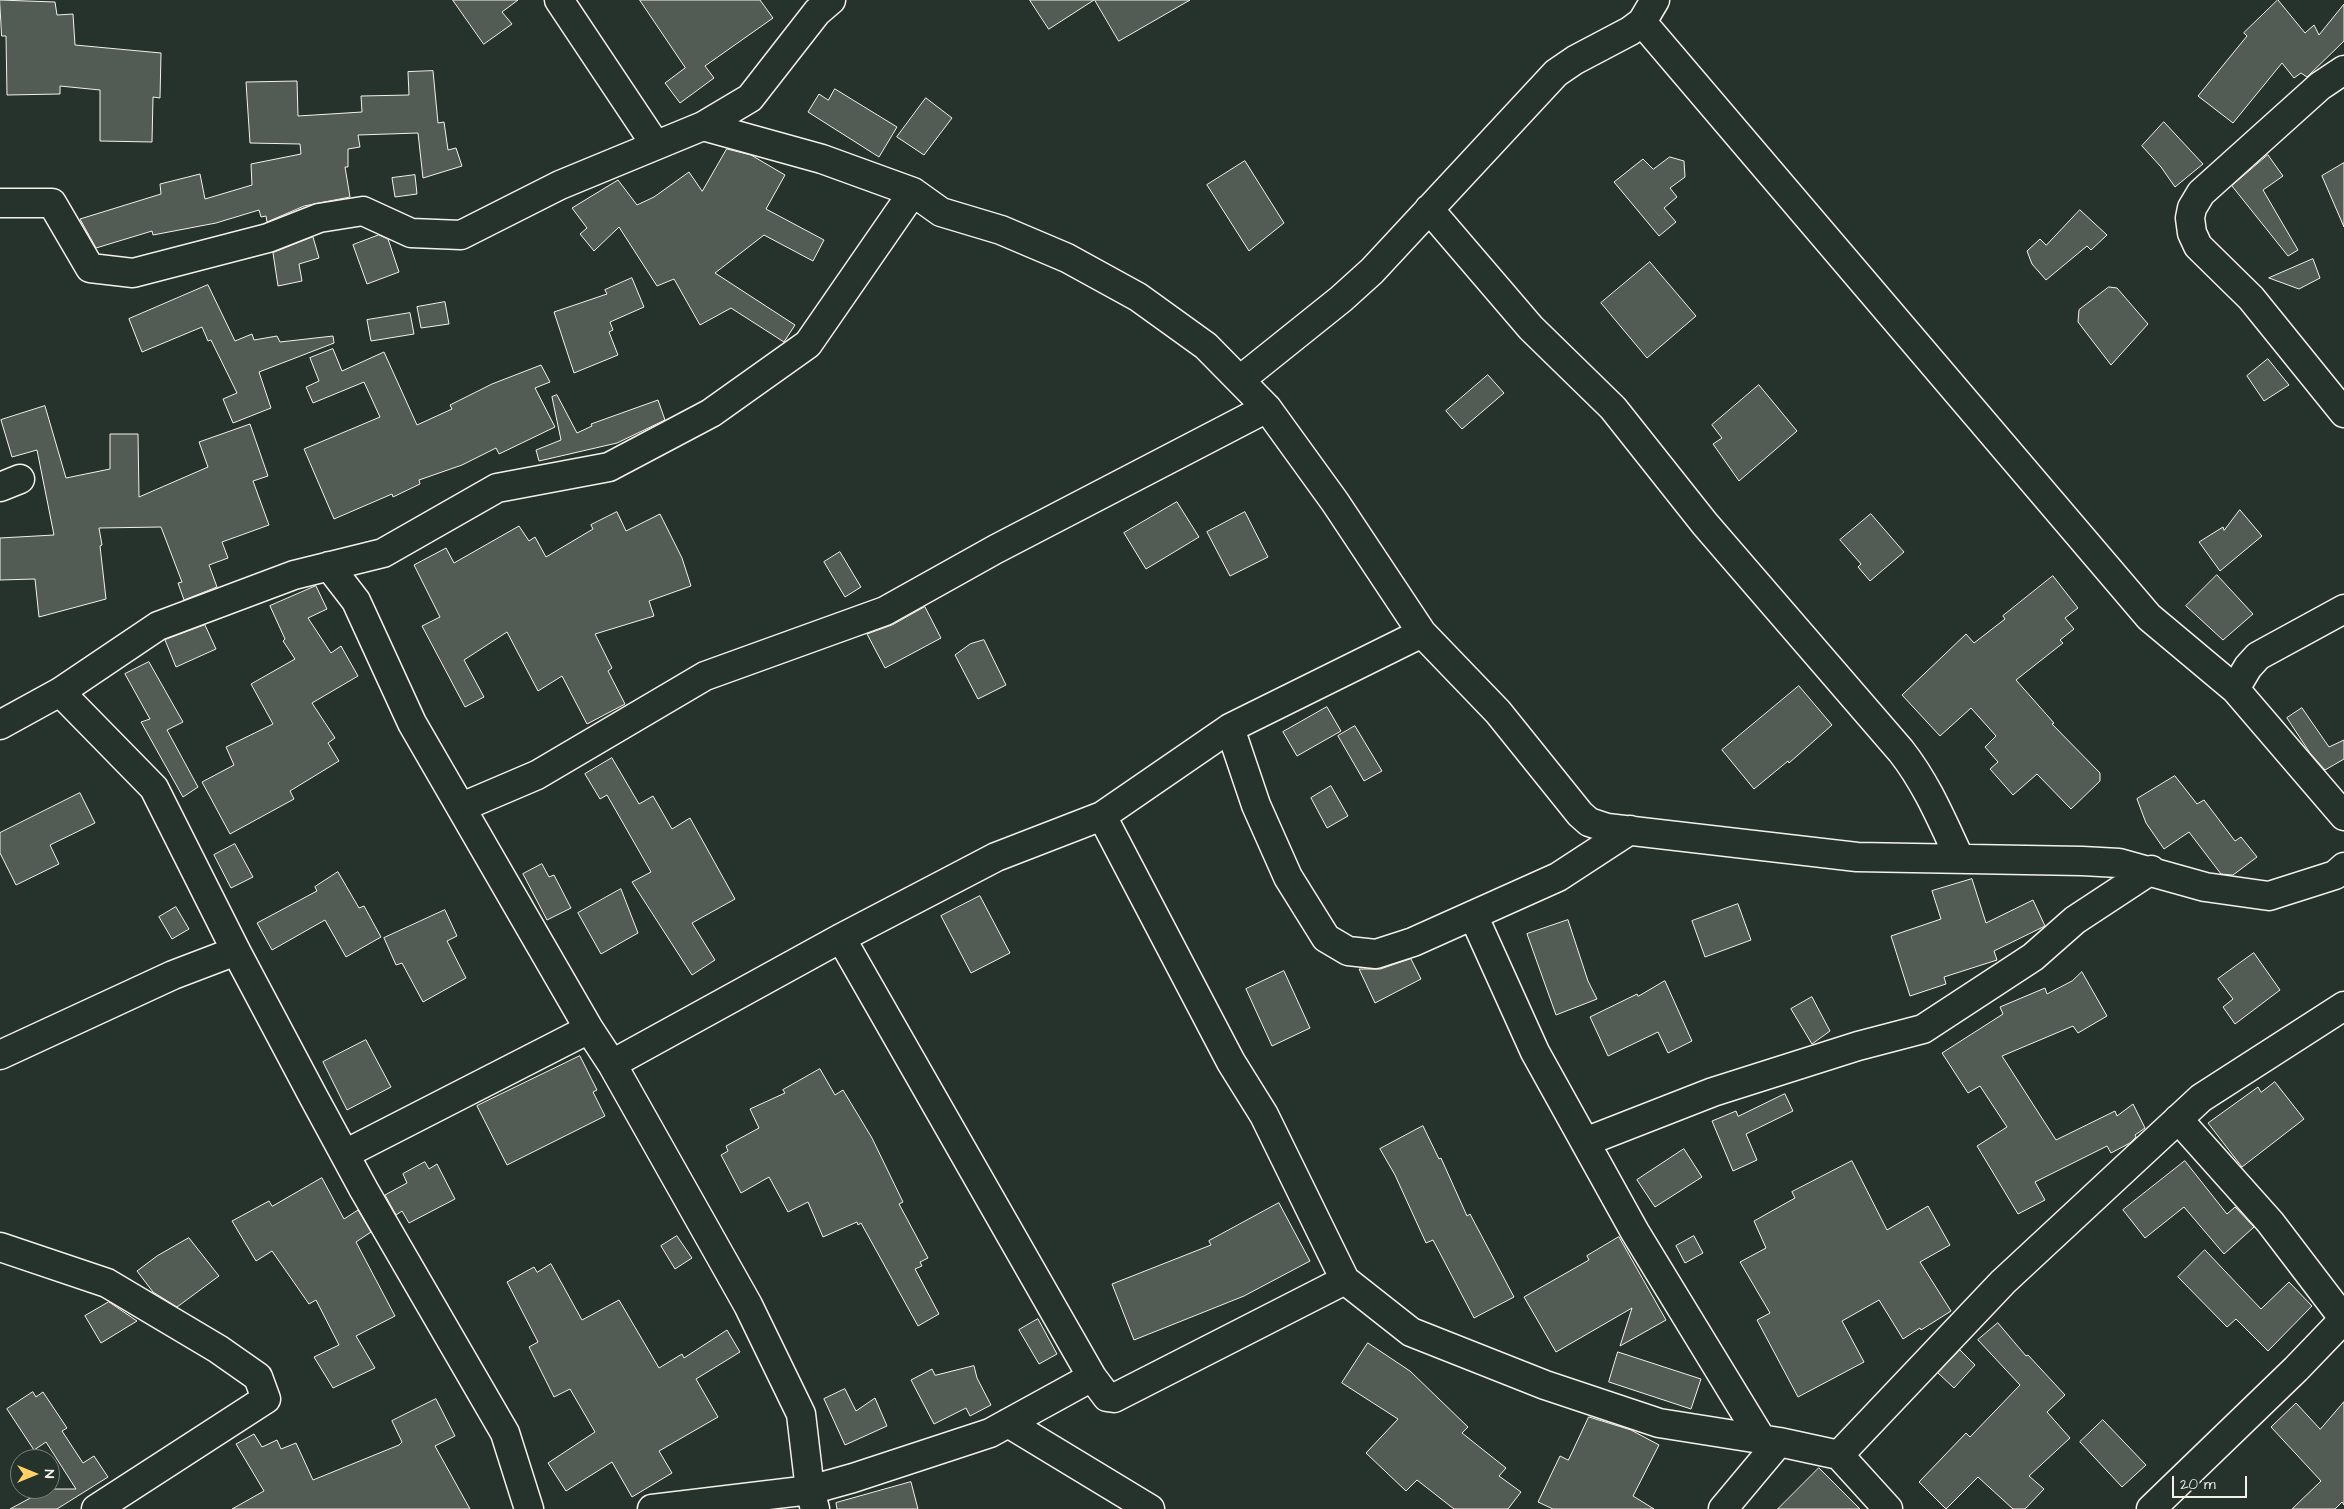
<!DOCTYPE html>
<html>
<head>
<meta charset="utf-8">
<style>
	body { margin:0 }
	#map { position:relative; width:2344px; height:1509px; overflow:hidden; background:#26332d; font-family:"Architects Daughter",sans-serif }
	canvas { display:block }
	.north { position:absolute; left:10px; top:1449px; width:50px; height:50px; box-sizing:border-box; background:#26332d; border:1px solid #787f78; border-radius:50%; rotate:90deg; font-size:14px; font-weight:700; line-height:20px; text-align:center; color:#f4f1e8 }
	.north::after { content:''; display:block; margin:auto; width:18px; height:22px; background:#ffd166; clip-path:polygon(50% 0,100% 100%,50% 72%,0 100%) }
	.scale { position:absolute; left:2172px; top:1476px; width:75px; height:22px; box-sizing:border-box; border:2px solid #f4f1e8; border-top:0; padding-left:6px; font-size:15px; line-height:18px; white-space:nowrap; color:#f4f1e8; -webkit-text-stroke:4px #26332d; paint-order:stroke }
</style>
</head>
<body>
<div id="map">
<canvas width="2344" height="1509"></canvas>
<div class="north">N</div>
<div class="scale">20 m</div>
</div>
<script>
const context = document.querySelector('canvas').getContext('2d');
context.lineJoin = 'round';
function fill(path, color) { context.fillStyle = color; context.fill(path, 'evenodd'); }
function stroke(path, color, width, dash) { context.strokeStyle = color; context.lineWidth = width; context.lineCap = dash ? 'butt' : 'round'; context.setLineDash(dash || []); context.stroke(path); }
const building = new Path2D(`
	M 0,0 L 55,2 L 57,15 L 73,14 L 75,45 L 161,53 L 160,98 L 153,97 L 152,142 L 100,141 L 100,90 L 60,86 L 60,94 L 7,95 L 6,36 L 2,36 Z
	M 453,0 L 518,0 L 502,12 L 512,24 L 484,44 Z
	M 640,0 L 760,0 L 773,18 L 705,66 L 714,78 L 680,103 L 665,83 L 685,68 Z
	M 1030,0 L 1094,0 L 1049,29 Z
	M 1095,0 L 1190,0 L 1119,41 Z
	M 2278,0 L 2305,33 L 2314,25 L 2319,35 L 2344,4 L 2344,41 L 2307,77 L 2301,73 L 2294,78 L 2282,63 L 2233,123 L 2198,96 L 2247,36 L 2244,33 Z
	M 433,71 L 438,123 L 444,122 L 448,150 L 456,148 L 462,166 L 423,178 L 418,133 L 358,135 L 360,147 L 348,149 L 348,167 L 345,167 L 350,197 L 304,206 L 267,222 L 266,216 L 261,217 L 259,210 L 216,223 L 153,235 L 152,231 L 96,248 L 80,219 L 161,194 L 160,184 L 200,174 L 205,199 L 252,185 L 251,164 L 301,154 L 300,144 L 250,143 L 246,82 L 297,81 L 298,116 L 362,112 L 361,96 L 409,95 L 408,72 Z
	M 835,89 L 897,127 L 879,157 L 808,112 L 819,94 L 828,100 Z
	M 926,98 L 952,118 L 924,155 L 897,137 Z
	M 2164,122 L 2203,164 L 2175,187 L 2161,167 L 2142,146 Z
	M 727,149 L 751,155 L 785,175 L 766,209 L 824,240 L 813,261 L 764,235 L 715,273 L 795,325 L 784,342 L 731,308 L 700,325 L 674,279 L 657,286 L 619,227 L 594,251 L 580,234 L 587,228 L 572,208 L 618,180 L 637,205 L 654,197 L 689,172 L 702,191 Z
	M 2268,155 L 2283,176 L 2263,190 L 2298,250 L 2288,256 L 2232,186 Z
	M 1670,157 L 1684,161 L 1685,177 L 1670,188 L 1677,197 L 1664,208 L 1676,222 L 1659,236 L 1614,182 L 1643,159 L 1653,169 Z
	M 1245,161 L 1284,223 L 1249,251 L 1207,185 Z
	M 2344,163 L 2344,227 L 2322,176 Z
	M 415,175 L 417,194 L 395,197 L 392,178 Z
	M 2080,210 L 2107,235 L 2091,250 L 2087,246 L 2046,280 L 2032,264 L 2027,251 L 2040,239 L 2046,245 Z
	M 379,235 L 388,239 L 399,272 L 367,284 L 353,245 Z
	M 313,237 L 319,258 L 299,264 L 302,281 L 278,286 L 273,253 Z
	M 2313,259 L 2320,278 L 2299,289 L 2269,278 Z
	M 1650,262 L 1696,316 L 1647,358 L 1601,303 Z
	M 632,278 L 644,307 L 610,322 L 613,330 L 609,332 L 618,355 L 574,373 L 554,312 L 607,294 L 605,290 Z
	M 208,285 L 235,341 L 252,334 L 254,340 L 277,336 L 280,342 L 333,336 L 334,343 L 259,372 L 271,408 L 233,423 L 223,399 L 237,393 L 211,340 L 208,341 L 202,327 L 142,352 L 129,319 Z
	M 2109,287 L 2117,288 L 2148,324 L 2111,365 L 2078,322 L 2079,310 Z
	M 445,302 L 449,324 L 421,328 L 417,307 Z
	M 410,313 L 414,334 L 371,341 L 367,320 Z
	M 333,349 L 342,371 L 384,352 L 417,425 L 452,409 L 450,405 L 492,384 L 541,365 L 550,382 L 535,388 L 555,427 L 499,454 L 496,448 L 462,465 L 419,480 L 420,484 L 393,497 L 392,494 L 334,519 L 304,449 L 380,417 L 364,382 L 313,403 L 306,387 L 319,381 L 310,358 Z
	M 2268,359 L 2289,385 L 2264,401 L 2247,376 Z
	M 1488,375 L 1504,393 L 1462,429 L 1446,411 Z
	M 1759,385 L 1797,431 L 1739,481 L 1713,444 L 1722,438 L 1712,425 Z
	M 557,395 L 577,433 L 592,426 L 591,424 L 658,400 L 665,420 L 617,443 L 539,461 L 536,450 L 561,440 L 552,397 Z
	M 45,406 L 66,478 L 110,469 L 110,434 L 138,434 L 139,497 L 208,467 L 199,442 L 250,424 L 268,476 L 253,481 L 269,525 L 222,542 L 228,558 L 209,565 L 217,587 L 184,600 L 178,583 L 182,582 L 161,527 L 99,528 L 102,545 L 100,546 L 106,599 L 39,617 L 35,579 L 0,580 L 0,538 L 54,535 L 37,450 L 12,457 L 1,420 Z
	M 1177,502 L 1199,537 L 1146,569 L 1124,533 Z
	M 2240,510 L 2262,536 L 2220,571 L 2199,542 L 2223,527 L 2224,530 Z
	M 617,512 L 626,531 L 660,514 L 682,558 L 691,586 L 649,601 L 654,616 L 595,634 L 612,668 L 608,671 L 625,704 L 587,724 L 562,676 L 538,691 L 507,632 L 464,660 L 484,697 L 465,707 L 422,626 L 440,617 L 414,565 L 446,548 L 454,563 L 519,526 L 529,541 L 535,537 L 546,557 L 593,529 L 591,525 Z
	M 1245,512 L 1268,557 L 1230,576 L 1207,532 Z
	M 1871,514 L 1904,552 L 1870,581 L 1858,567 L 1861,564 L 1840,540 Z
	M 840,552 L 861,587 L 845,597 L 824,562 Z
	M 2217,575 L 2253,614 L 2223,640 L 2186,606 Z
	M 2053,576 L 2078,608 L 2065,618 L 2074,629 L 2060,640 L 2063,643 L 2016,680 L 2054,723 L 2052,724 L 2100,773 L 2100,781 L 2071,809 L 2037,774 L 2013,795 L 1990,769 L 1998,762 L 1985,747 L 1996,736 L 1971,708 L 1940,736 L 1902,695 L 1966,634 L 1974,643 L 2005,619 L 2003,616 Z
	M 316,586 L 327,609 L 308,618 L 331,653 L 341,646 L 358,676 L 312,703 L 335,738 L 328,743 L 339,761 L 290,791 L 294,799 L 230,834 L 202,782 L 234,765 L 226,747 L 273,724 L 251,684 L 295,659 L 283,641 L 285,639 L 270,606 Z
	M 925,607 L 941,638 L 885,668 L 867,634 L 892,625 Z
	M 205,625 L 216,649 L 176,667 L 165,640 Z
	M 984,640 L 1006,685 L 978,699 L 955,655 L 970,644 Z
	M 149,662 L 183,722 L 167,730 L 198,787 L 183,797 L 141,722 L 150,719 L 125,674 Z
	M 1799,686 L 1832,725 L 1789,763 L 1788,761 L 1754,789 L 1722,750 Z
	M 1327,707 L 1341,731 L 1297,756 L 1283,732 Z
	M 2302,708 L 2329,747 L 2344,740 L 2344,759 L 2325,770 L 2310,753 L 2287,718 Z
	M 1355,726 L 1382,771 L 1364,781 L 1338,736 Z
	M 612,758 L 639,804 L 653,796 L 672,829 L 690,818 L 735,899 L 692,923 L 715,960 L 692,975 L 632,882 L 651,872 L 607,795 L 600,799 L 585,774 Z
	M 2175,776 L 2197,804 L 2204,800 L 2235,841 L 2241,837 L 2257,857 L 2233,875 L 2221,874 L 2189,832 L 2164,849 L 2146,823 L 2137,799 Z
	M 1331,786 L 1348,816 L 1327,828 L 1311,798 Z
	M 80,793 L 95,823 L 50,845 L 59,864 L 16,885 L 0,853 L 0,833 Z
	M 235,844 L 253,877 L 231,888 L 214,855 Z
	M 542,864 L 549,877 L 554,875 L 571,908 L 547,920 L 523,874 Z
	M 338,872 L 359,908 L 364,906 L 381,937 L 346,957 L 325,920 L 272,950 L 257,923 L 317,891 L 315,887 Z
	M 1972,879 L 1986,923 L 2033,900 L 2045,926 L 1994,951 L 1997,960 L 1944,977 L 1946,984 L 1910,996 L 1891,936 L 1941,919 L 1932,891 Z
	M 621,889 L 638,933 L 601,954 L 578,913 Z
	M 980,896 L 1010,953 L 971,973 L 941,916 Z
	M 1738,904 L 1751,940 L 1705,957 L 1692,921 Z
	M 176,907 L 189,929 L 172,939 L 159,917 Z
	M 445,910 L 457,936 L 447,941 L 466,978 L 423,1002 L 402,963 L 396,965 L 384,938 Z
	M 1568,920 L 1588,981 L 1597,999 L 1556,1015 L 1527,934 Z
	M 2254,953 L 2280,990 L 2235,1024 L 2223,1007 L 2233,999 L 2218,979 Z
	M 1411,959 L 1421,979 L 1375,1003 L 1359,969 L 1380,969 Z
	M 1284,971 L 1310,1028 L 1272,1046 L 1246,989 Z
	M 2082,972 L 2107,1016 L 2078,1033 L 2073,1026 L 2002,1056 L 2056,1140 L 2115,1111 L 2117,1116 L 2133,1104 L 2145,1128 L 2135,1135 L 2136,1137 L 2130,1143 L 2111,1153 L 2107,1146 L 2035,1182 L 2045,1200 L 2018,1214 L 1977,1146 L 2007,1127 L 1980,1086 L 1968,1093 L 1942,1053 L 2003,1014 L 2000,1007 L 2045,988 L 2047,994 L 2072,981 Z
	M 1665,981 L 1692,1041 L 1668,1053 L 1658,1032 L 1608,1056 L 1590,1017 L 1637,994 L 1638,996 Z
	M 1812,997 L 1830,1031 L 1812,1044 L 1791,1009 Z
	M 366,1040 L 391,1087 L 347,1110 L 323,1062 Z
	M 580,1056 L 597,1090 L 593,1092 L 605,1116 L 507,1165 L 477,1106 Z
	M 820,1069 L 835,1095 L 843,1090 L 872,1138 L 903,1202 L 899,1204 L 928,1258 L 920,1262 L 922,1266 L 915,1269 L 939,1314 L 918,1326 L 861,1223 L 858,1225 L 857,1222 L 823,1237 L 808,1202 L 788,1212 L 769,1177 L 741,1193 L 721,1155 L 728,1151 L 726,1146 L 759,1128 L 750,1109 L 785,1093 L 783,1090 Z
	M 2275,1082 L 2304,1119 L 2242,1167 L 2208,1123 L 2258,1087 L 2261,1092 Z
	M 1785,1094 L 1793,1111 L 1746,1134 L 1757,1160 L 1733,1171 L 1712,1121 L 1736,1111 L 1738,1116 Z
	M 1423,1126 L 1439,1159 L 1441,1158 L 1467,1216 L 1470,1214 L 1514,1297 L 1474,1318 L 1433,1240 L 1426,1243 L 1395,1175 L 1380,1149 Z
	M 1684,1149 L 1702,1177 L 1655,1207 L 1637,1180 Z
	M 1852,1161 L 1887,1230 L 1928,1206 L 1950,1245 L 1920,1262 L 1951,1311 L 1921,1330 L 1920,1328 L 1903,1339 L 1879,1300 L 1842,1321 L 1864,1362 L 1798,1397 L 1757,1320 L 1770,1313 L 1740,1262 L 1766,1248 L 1754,1221 L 1795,1198 L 1792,1192 Z
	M 2185,1161 L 2227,1214 L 2235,1207 L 2254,1227 L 2224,1254 L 2184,1207 L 2145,1238 L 2123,1210 Z
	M 425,1162 L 429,1169 L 437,1164 L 455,1199 L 409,1223 L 402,1211 L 396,1215 L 385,1195 L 407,1183 L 403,1174 Z
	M 322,1178 L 344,1219 L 358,1210 L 371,1232 L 356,1242 L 395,1316 L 356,1336 L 375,1368 L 333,1388 L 314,1357 L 339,1345 L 316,1300 L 309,1304 L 272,1251 L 256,1261 L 232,1221 L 269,1201 L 272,1206 Z
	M 1279,1203 L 1310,1261 L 1244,1296 L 1134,1340 L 1112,1284 L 1211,1245 L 1209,1241 Z
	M 677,1236 L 692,1258 L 675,1269 L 661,1246 Z
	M 1694,1236 L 1703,1253 L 1685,1263 L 1676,1246 Z
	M 1619,1237 L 1666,1320 L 1620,1346 L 1632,1308 L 1556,1352 L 1524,1297 L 1589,1260 L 1587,1256 Z
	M 189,1238 L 219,1276 L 177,1307 L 153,1292 L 137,1271 L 157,1256 Z
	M 2205,1250 L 2261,1309 L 2289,1282 L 2312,1306 L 2268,1351 L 2236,1319 L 2227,1327 L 2178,1277 Z
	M 551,1264 L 582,1320 L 619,1300 L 659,1368 L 682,1354 L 684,1358 L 727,1330 L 740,1352 L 696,1379 L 718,1417 L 659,1451 L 672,1473 L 632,1497 L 612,1462 L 566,1491 L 548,1463 L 595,1432 L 570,1389 L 554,1397 L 529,1347 L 538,1342 L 507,1282 L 534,1267 L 537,1272 Z
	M 109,1302 L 137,1321 L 101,1343 L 85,1316 Z
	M 1038,1319 L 1057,1354 L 1039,1364 L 1019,1330 Z
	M 1998,1323 L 2026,1356 L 2028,1355 L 2065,1395 L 2047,1412 L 2070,1438 L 2029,1476 L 2044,1489 L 2025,1509 L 2013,1509 L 1978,1477 L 1946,1509 L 1919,1482 L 1966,1433 L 1970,1437 L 2020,1385 L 1978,1340 Z
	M 1368,1343 L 1410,1371 L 1468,1427 L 1462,1433 L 1506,1468 L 1499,1476 L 1521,1492 L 1508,1509 L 1454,1509 L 1417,1480 L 1406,1491 L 1366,1453 L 1398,1419 L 1342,1383 Z
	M 1960,1350 L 1975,1365 L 1954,1388 L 1938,1373 Z
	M 1618,1352 L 1701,1379 L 1691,1409 L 1609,1382 Z
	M 974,1366 L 977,1378 L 991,1405 L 970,1416 L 966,1408 L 934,1424 L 911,1380 L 932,1369 L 935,1375 Z
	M 845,1389 L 856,1411 L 875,1398 L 887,1426 L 845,1445 L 824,1399 Z
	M 33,1392 L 36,1397 L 43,1392 L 67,1428 L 62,1431 L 83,1463 L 94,1456 L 108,1477 L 57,1509 L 10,1509 L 47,1489 L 76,1489 L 46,1442 L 34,1450 L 7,1409 Z
	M 436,1399 L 455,1436 L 435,1446 L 470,1509 L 232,1509 L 264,1491 L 236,1444 L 254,1434 L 262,1447 L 277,1440 L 281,1449 L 296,1443 L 313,1480 L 399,1445 L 402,1442 L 392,1421 Z
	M 2344,1402 L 2344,1505 L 2342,1502 L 2335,1509 L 2292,1509 L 2321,1481 L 2271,1427 L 2296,1403 L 2320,1429 Z
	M 1589,1417 L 1631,1430 L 1659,1445 L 1633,1496 L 1654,1509 L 1553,1509 L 1538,1502 L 1560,1456 L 1568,1460 Z
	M 2103,1420 L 2146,1465 L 2122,1487 L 2080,1442 Z
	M 1819,1468 L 1860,1509 L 1778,1509 Z
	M 911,1482 L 918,1509 L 837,1509 L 836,1503 Z`);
const minor = new Path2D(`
	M 559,0 L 655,144
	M 1642,22 L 2149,617 L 2235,689 L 2344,816
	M 2344,70 L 2320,86 L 2201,193 L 2192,208 L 2190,218 L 2192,233 L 2198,246 L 2251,298 L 2344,413
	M 703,126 L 822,159 L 913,192 L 941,212 L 1001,230 L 1067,258 L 1138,297 L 1206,346 L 1267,408 L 1335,502 L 1422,633 L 1498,712 L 1580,814 L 1589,822 L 1607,828 L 1857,857 L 2082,861 L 2119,863 L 2205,887 L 2269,896 L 2335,875 L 2344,867
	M 0,203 L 52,203 L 90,268 L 133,273 L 268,238 L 319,218 L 363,211 L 411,233 L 461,235 L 560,185 L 703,126 L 750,98 L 817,12 L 831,0
	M 1429,209 L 1531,328 L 1613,408 L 1705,524 L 1901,751 C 1927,784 1942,821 1960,859
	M 1240,380 L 1341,299 L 1372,271 L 1556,73 L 1575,60 L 1630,31 L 1642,22 L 1655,0
	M 0,487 L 20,479
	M 329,566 L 356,601 L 412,723 L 589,1029 L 612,1064 L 748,1305 L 801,1414 L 810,1490 L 815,1509
	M 2235,689 L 2248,667 L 2258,656 L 2344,609
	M 60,692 L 154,788 L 236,951 L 313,1096 L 364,1190 L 505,1433 L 529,1509
	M 0,725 L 60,692 L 158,626 L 294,575 L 383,553 L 497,488 L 609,467 L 711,413 L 808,344 L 913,192
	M 1230,728 L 1256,805 L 1288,877 L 1326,938 L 1348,951 L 1376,954 L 1413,942 L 1558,877 L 1630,830
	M 462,807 L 537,775 L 705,676 L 885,611 L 996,549 L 1267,408
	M 1102,816 L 1231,1062 L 1264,1115 L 1345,1280 L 1411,1332 L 1545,1385 L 1659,1423 L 1779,1442 L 1839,1455 L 1888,1509
	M 1473,915 L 1535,1052 L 1635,1232 L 1762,1440
	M 841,938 L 1092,1377 L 1107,1397 L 1114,1398 L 1345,1280
	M 0,1055 L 173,975 L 236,951
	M 612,1064 L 841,938 L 996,857 L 1102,816 L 1230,728 L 1422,633
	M 1585,1142 L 1713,1092 L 1858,1046 L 1923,1029 L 2033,957 L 2075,920 L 2151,870
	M 345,1154 L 589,1029
	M 0,1247 L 107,1283 L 218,1349 L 258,1377 L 266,1399 L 96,1509
	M 1008,1423 L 1150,1509
	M 1839,1455 L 2003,1282 L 2201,1098 L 2344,1006
	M 652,1509 L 810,1490 L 853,1478 L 990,1433 L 1092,1377
	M 1723,1509 L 1779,1442
	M 2151,1509 L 2296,1369 L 2344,1319 L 2270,1222 L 2178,1119`);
fill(building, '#525c55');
stroke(building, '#f4f1e8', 1);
stroke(minor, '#f4f1e8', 31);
stroke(minor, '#26332d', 28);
</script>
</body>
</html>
